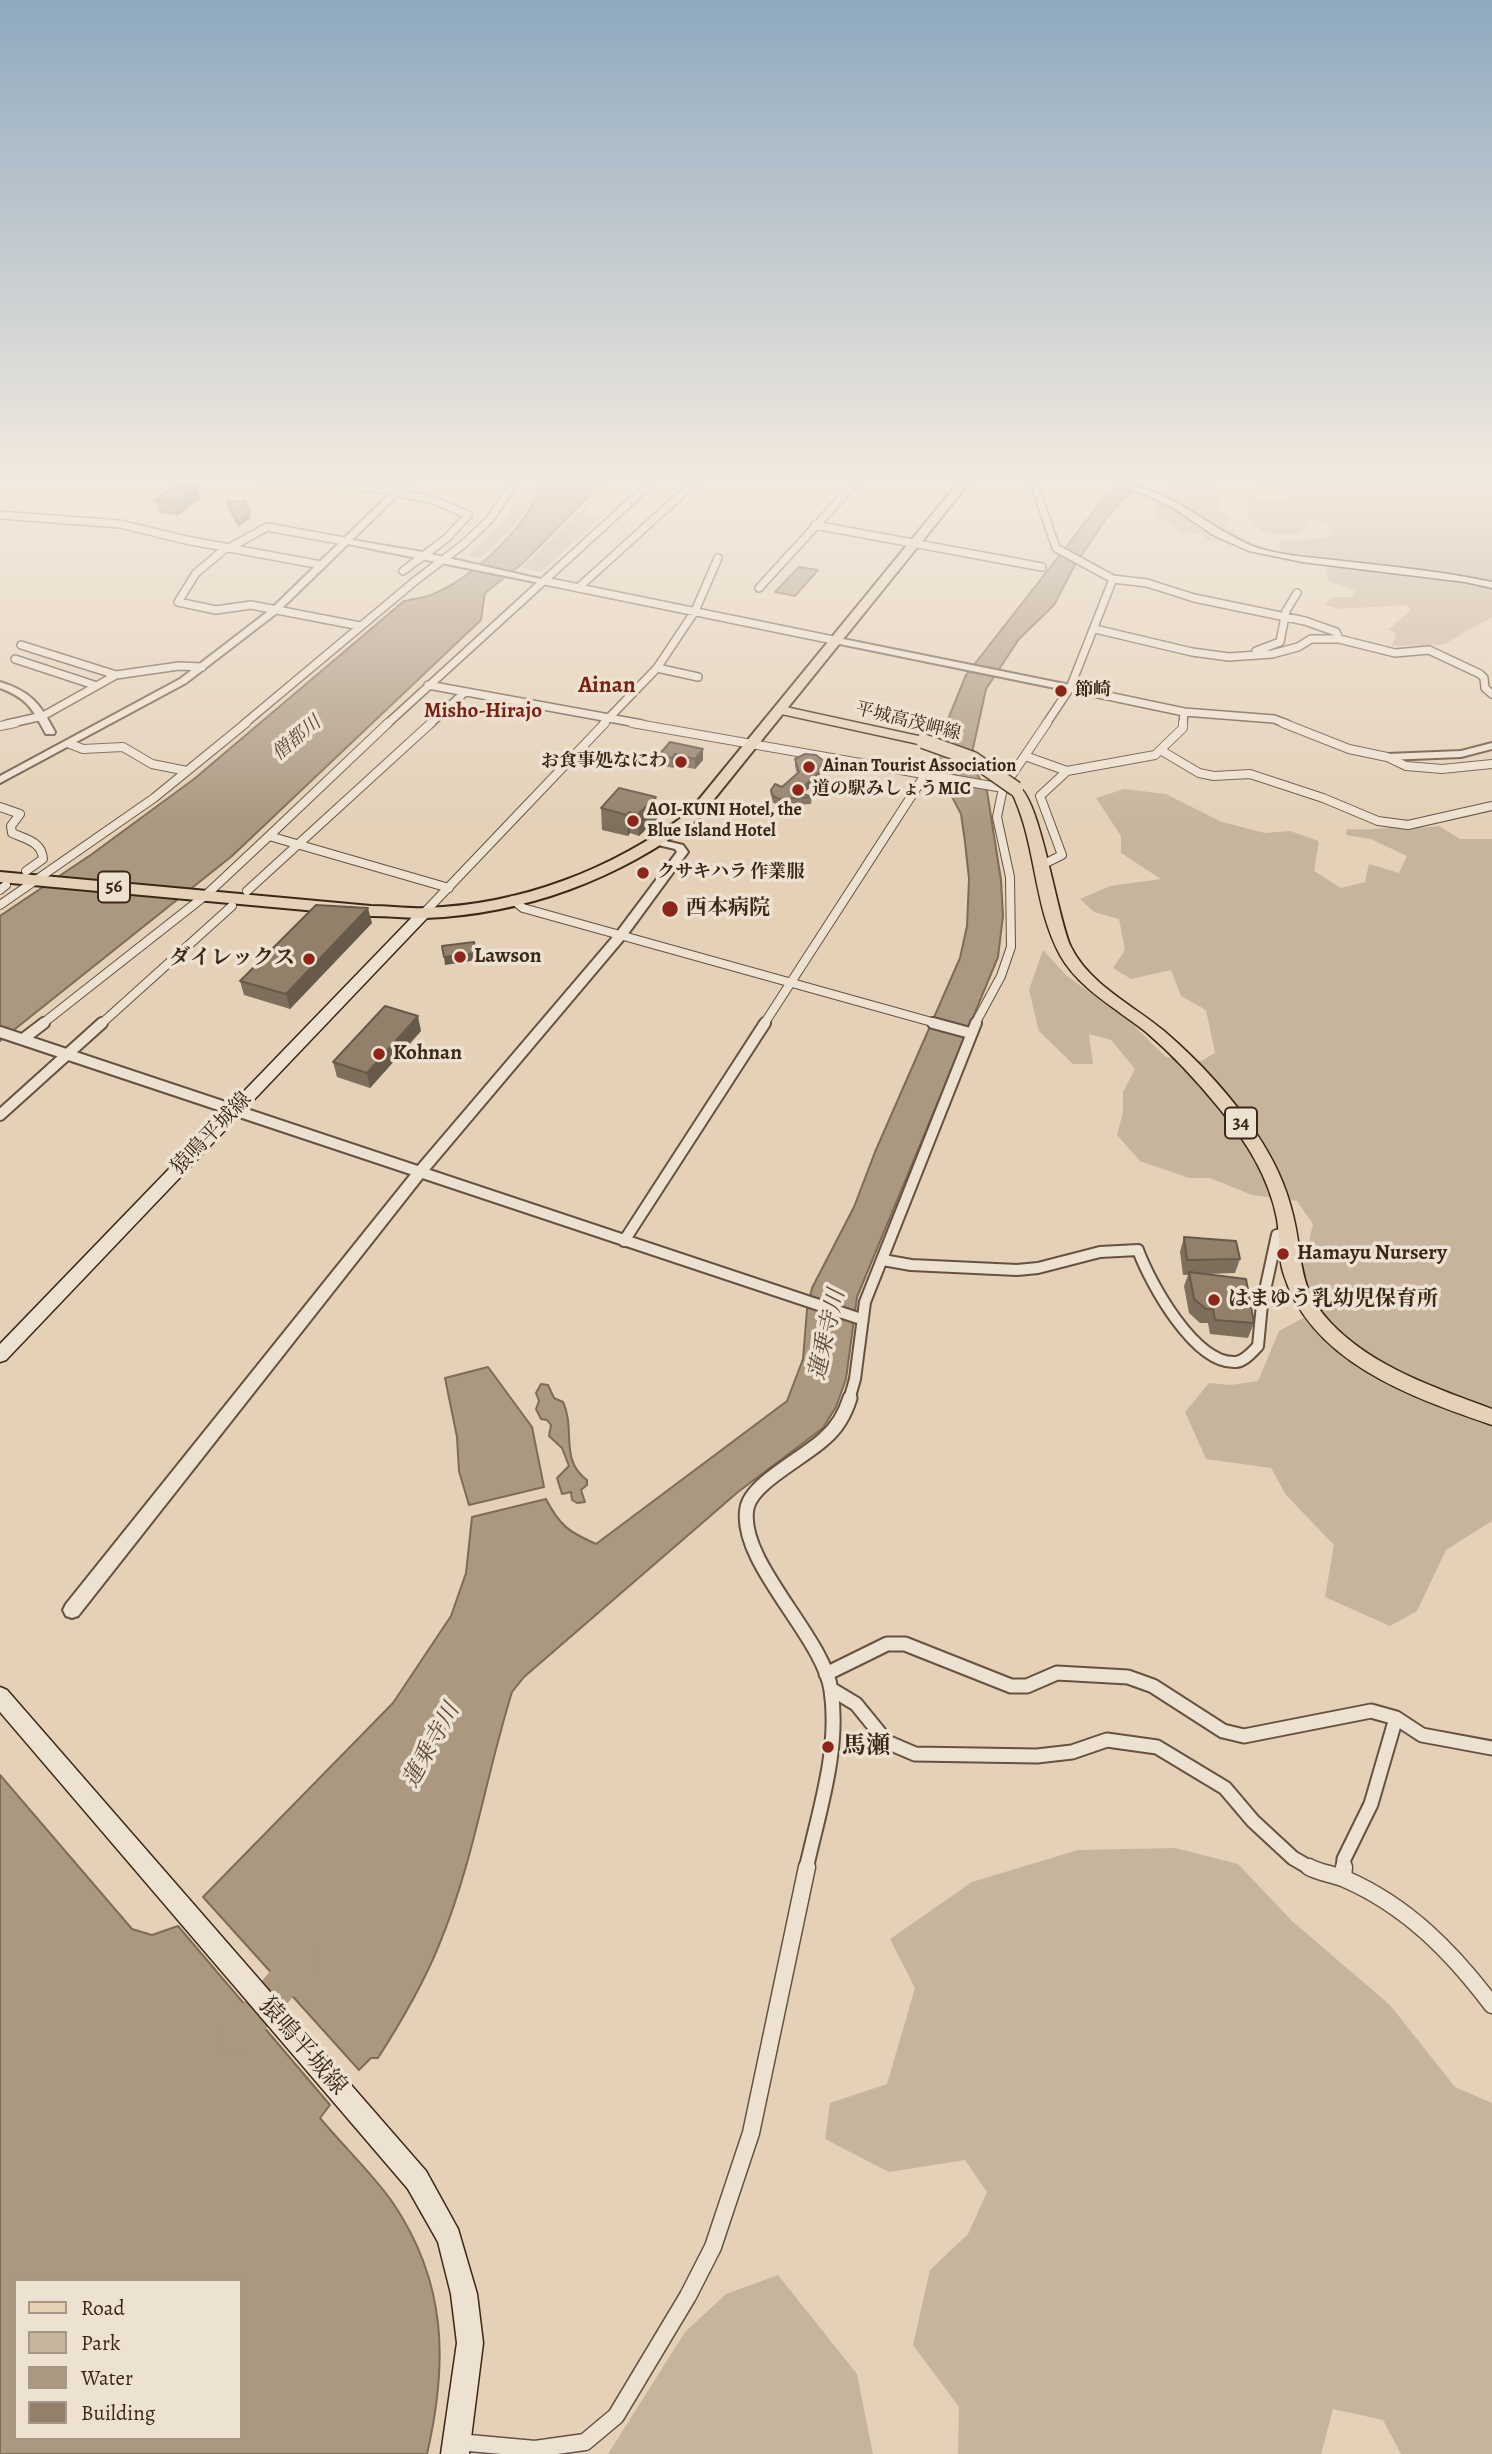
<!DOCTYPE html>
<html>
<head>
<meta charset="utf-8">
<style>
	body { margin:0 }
	#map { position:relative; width:1492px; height:2454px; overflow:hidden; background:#e4d1b8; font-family:Alegreya,serif }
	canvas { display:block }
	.legend { position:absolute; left:14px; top:2279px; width:228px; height:161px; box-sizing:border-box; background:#ede1d1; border:2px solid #a69787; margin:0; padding:9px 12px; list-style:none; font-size:21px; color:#3c2817 }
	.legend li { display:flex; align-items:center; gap:14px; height:35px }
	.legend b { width:35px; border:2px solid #a69787 }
</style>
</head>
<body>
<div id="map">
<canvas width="1492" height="2454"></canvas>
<ul class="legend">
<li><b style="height:9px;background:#e4d1b8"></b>Road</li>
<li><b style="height:19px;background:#c7b49d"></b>Park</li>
<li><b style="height:19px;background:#ab9881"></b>Water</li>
<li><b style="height:19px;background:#93806b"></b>Building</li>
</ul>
</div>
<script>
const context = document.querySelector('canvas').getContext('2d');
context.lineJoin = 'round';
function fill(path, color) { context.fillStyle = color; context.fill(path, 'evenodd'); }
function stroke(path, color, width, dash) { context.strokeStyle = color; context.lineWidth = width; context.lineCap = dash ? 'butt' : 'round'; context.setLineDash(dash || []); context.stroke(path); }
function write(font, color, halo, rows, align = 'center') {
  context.font = font + ' Alegreya,"Noto Serif JP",serif'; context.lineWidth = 7; context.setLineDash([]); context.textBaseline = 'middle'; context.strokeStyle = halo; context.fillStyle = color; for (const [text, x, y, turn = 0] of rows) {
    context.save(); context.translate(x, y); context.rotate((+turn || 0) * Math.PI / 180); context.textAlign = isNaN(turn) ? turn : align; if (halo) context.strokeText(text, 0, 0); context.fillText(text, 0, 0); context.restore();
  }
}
const green = new Path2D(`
	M 1173,483 L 1227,483 L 1213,487 L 1220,500 L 1217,509 L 1229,517 L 1224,526 L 1254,543 L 1209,541 L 1200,534 L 1181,532 L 1172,524 L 1157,518 L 1156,505 Z
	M 1235,483 L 1492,483 L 1492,617 L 1443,645 L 1392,646 L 1396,634 L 1389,629 L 1411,610 L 1407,605 L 1339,609 L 1324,605 L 1332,597 L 1352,597 L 1356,590 L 1328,581 L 1327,567 C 1309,561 1281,564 1278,540 L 1300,541 L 1333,536 L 1329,524 L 1309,520 L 1297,535 C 1268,532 1265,541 1246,514 L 1252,505 L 1240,499 L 1247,495 L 1270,501 L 1290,498 L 1269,488 Z
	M 596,496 L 606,497 L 588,505 L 585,514 L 600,518 L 622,499 L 541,572 L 522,568 Z
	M 515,504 L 524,506 L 524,511 L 511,529 L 481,558 L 468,556 L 503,523 Z
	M 1124,789 L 1166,794 L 1222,822 L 1265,833 L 1290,831 L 1319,841 L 1314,871 L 1341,888 L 1365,882 L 1369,864 L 1399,873 L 1407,856 L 1371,839 L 1346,835 L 1347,829 C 1363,830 1377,829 1393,827 C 1408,825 1423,829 1439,826 L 1460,839 L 1492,839 L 1492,1521 L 1446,1550 L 1417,1611 L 1390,1626 L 1325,1597 L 1334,1545 L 1286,1495 L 1271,1468 L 1206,1459 L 1185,1412 L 1209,1383 L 1230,1385 L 1258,1381 L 1279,1331 L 1321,1308 L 1302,1273 L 1313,1224 L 1297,1201 L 1252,1195 L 1210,1178 L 1189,1178 L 1140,1161 L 1117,1135 L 1123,1112 L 1123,1092 L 1135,1069 L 1111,1040 L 1089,1034 L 1093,1064 L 1073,1064 L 1039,1031 L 1029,990 L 1043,950 L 1066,975 L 1130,1022 L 1166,1057 L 1201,1061 L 1215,1053 L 1206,1010 L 1181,996 L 1171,970 L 1131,979 L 1113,968 L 1125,950 L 1119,919 L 1094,912 L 1080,899 L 1110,886 L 1161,879 L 1121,853 L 1121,836 L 1096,798 Z
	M 1175,1848 L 1238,1864 L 1292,1921 L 1390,2005 L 1455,2087 L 1492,2103 L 1492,2454 L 1401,2454 L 1383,2420 L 1333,2409 L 1321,2454 L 958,2454 L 959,2407 L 913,2345 L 930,2270 L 968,2234 L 987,2192 L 965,2160 L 889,2172 L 825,2139 L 830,2103 L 887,2084 L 915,1988 L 890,1939 L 972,1882 L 1078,1850 Z
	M 778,2275 L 857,2374 L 873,2454 L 608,2454 L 685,2332 L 726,2294 Z`);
const water = new Path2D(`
	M 541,483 L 607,483 L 587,498 L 524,562 L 485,593 L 481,620 L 232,856 L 0,1041 L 0,916 L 92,854 L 194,779 L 404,601 C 412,599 422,598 431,595 C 472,578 529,527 541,483 Z
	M 1124,483 L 1145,483 L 1124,498 L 1107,517 L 1075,565 L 1054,605 L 1019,639 L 986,689 L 970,762 L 987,791 L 1001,880 L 1003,916 L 998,957 L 857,1297 L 846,1379 L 836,1407 L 823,1428 L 738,1492 L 524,1677 L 512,1692 C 486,1775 473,1864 439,1945 C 423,1985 401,2022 378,2058 L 371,2058 L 359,2070 L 203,1897 L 393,1703 L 451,1616 L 466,1573 L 472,1517 L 546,1499 C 560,1526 569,1532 596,1544 L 787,1401 L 803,1359 L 807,1310 L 812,1288 L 854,1207 L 875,1152 L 960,958 L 967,926 L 969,879 L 965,842 L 961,814 L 936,766 L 935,751 L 966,675 L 1105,497 Z
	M 799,567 L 818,570 L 795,596 L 775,592 Z
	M 488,1367 L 532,1427 L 544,1487 L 469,1505 L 459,1471 L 457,1437 L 445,1378 Z
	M 541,1384 L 548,1385 L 554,1398 L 563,1402 C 576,1429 559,1460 587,1480 L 587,1485 L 581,1490 L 585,1502 L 577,1503 L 572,1500 L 571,1492 L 562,1494 L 557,1478 L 569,1466 L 562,1448 L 549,1436 L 551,1425 L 547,1420 L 541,1419 L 536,1409 L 539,1401 L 536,1393 Z
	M 0,1775 L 132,1929 L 152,1935 L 178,1926 L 330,2105 L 320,2118 C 343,2146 372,2173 393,2203 C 447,2283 448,2363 427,2454 L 0,2454 ZM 16,2281 L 240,2281 L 240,2438 L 16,2438 Z`);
const river = new Path2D(`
	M 301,1945 L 313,1949 L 317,1961 L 313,1973 L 247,2051 L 235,2056 L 223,2051 L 218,2039 L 223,2027 L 289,1949 Z`);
const minorFar4 = new Path2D(`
	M 260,483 L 355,486 L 398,491
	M 1034,483 L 1056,548 L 1113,579 L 1147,583 L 1194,598 L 1305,621 L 1336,632 L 1339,639
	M 396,493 L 431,499 L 468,515 L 447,538 L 403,571
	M 0,515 L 120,524 L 186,540 L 321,565
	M 815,525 L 1042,567
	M 226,548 L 196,573 L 178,602 L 216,610 L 251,605 L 360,626
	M 229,548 L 267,527 L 344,541
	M 545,581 L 838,641
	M 578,588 L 694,483
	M 759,588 L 855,483
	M 1095,629 L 1192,652 L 1229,657 L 1272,654 L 1298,647 L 1311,639 L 1339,639 L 1395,653 L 1429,650 L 1480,674 L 1484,678 L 1485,688 L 1492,694
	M 21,645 L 116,675
	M 1256,651 L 1280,642 L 1286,611 L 1297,593
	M 15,659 L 94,685
	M 657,668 L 698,677
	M 428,685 L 642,724
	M 1070,688 L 1184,712 L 1274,719 L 1287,724
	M 7,724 L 43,716 L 116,675 L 179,666 L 202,667
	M 244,724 L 415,581 L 465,543 L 490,519 L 515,483
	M 387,724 L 651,483
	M 430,724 L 465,692
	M 603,724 L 657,668 L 695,611 L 718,558
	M 1046,724 L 1070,688 L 1113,579
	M 1183,724 L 1184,712`);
const minorFar3 = new Path2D(`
	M 388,723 L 269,836 L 449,888
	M 632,723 L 1003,788
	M 1283,723 L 1349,749 L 1387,757 L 1406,766 L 1442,769 L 1492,764
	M 0,726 L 15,723
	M 70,744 L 83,749 L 123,747 L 152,764 L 187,771
	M 1162,751 L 1199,773 L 1214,776 L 1250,774 L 1323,798 L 1378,821 L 1408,825 L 1492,806
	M 1025,756 L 1067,771 L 1155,755 L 1183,728 L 1183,723
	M 0,807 L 20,814 L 11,826 L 12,833 C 26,839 42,842 43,859 L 26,871
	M 1048,862 L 1062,855 L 1040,796 L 1067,771
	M 0,890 L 6,885
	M 247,891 L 431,723
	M 513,900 L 523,908 L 939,1024
	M 0,905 L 154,798 L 246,723
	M 424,913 L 605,723
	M 42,1024 L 206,895 L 269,836
	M 101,1024 L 232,906
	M 764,1024 L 925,775
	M 975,1024 L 1001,976 L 1011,947 L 1010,877 L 997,817 L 1003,788 L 1047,723`);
const minorFar2 = new Path2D(`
	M 933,1023 L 970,1033
	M 0,1032 L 861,1319
	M 23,1039 L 44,1023
	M 0,1115 L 102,1023
	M 624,1241 L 765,1023
	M 883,1260 L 911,1265 L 1017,1270 L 1038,1268 L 1100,1252 L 1138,1250 C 1150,1283 1195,1365 1236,1362 C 1245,1361 1252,1352 1258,1346 L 1262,1304 L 1277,1235 L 1287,1233
	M 849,1400 L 855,1379 L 865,1302 L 976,1023`);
const minorFar1 = new Path2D(`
	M 826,1674 L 887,1644 L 905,1644 L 1011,1686 L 1027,1686 L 1057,1673 L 1128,1677 L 1153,1686 L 1223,1731 L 1244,1736 L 1371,1711 L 1396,1718 L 1422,1735 L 1492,1748
	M 831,1689 L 856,1704 L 887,1742 L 915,1754 L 1037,1756 L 1072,1752 L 1107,1740 L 1157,1747 L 1225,1788 L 1253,1821 L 1293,1858 L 1312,1869
	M 806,1869 C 819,1811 840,1749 831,1690 C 823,1636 737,1561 747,1508 C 751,1483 807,1456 825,1438 C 838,1427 845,1414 850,1398
	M 1343,1869 L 1344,1859 L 1371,1804 L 1396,1718`);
const minor = new Path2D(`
	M 1309,1867 C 1320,1873 1333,1874 1345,1879 C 1407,1906 1452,1952 1492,2005
	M 1343,1878 L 1344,1867
	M 458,2442 L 535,2449 L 585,2442 L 616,2416 L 688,2296 L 713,2247 L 751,2133 L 807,1867`);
const tertiary = new Path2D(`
	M 401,483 L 410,483 L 352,540 L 422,552 L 549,581 L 545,584 L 348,544 L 277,613 L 186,683 L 0,783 L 0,776 L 180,679 L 271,609 Z
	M 838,638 L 1070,685 L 1075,688 L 1070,691 L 835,643 L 835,639 Z
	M 0,682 C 32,692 40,704 55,732 L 54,734 L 46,734 C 32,709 29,699 0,688 Z
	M 1492,743 L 1492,749 L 1461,757 L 1387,760 L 1382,757 L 1387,754 L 1461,751 Z
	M 658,839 L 683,845 L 688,852 L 625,938 L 425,1175 L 78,1616 L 72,1618 L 66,1616 L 63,1610 L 66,1604 L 415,1169 L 617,932 L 677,852 L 675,849 L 654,844 L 654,840 Z`);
const secondary = new Path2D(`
	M 1111,483 C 1164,483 1204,525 1250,545 C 1275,555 1307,557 1334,560 C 1387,566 1440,571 1492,582 L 1492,588 L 1465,582 L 1302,562 L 1249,551 L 1215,536 L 1173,508 L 1142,493 Z
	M 424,909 L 430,913 L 429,916 L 6,1360 L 0,1362 L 0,1344 L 419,910 Z
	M 0,1687 L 7,1690 L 426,2171 L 458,2229 L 477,2294 L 483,2343 L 469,2454 L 441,2454 L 457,2343 L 451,2294 L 438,2242 L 408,2189 L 0,1712 Z`);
const primary = new Path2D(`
	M 781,706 L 923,737 L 929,741 L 923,745 L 777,713 L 777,707 Z
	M 1016,785 C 1040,793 1057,918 1071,947 C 1090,985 1133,1005 1164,1031 C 1199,1061 1231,1096 1256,1133 C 1273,1158 1286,1185 1293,1215 C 1304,1258 1296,1286 1330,1322 C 1372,1367 1436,1388 1492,1409 L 1492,1425 C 1411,1397 1310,1362 1283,1272 C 1278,1255 1280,1237 1277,1219 C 1269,1177 1246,1141 1219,1108 C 1197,1081 1173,1055 1146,1032 C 1116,1008 1079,989 1060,955 C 1032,903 1037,841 1010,789 Z`);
const trunk = new Path2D(`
	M 958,483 L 969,483 L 698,819 C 619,879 525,914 425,918 C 407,918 389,916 371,916 L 0,882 L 0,872 L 371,906 C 389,906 407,909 425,908 C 521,905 611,870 688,813 Z`);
const primaryBridge = new Path2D(`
	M 923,741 L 973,759 L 1016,789`);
const wall = new Path2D(`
	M 200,499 L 177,516 L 159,513 L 155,500 Z
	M 227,502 L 251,518 L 238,527 L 228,508 Z
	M 670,742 L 703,760 L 695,769 L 675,765 L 673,768 L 660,765 L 659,755 Z
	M 795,759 L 824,761 L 823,768 L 820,773 L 820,778 L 803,794 L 812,797 L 811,804 L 779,806 L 772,802 L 771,790 L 782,787 L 797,774 L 795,766 Z
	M 619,788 L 658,818 L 639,836 L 630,833 L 628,836 L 602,830 L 601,808 Z
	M 372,923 L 290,1009 L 244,995 L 240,981 Z
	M 421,1031 L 370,1088 L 337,1077 L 333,1062 Z
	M 1184,1237 L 1240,1259 L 1235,1273 L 1206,1274 L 1254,1323 L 1248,1338 L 1210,1334 L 1208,1323 L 1200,1323 L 1189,1313 L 1184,1286 L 1188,1275 L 1183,1275 L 1180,1252 Z`);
const shadedWall = new Path2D(`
	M 197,486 L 200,499 L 177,516 L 174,503 Z
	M 250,512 L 251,518 L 238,527 L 237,521 Z
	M 703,749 L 703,760 L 695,769 L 695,759 Z
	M 675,754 L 675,765 L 673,768 L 672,758 Z
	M 824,761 L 823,768 L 820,773 L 820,778 L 799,797 L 798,792 L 819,769 Z
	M 656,797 L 658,818 L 639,836 L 638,814 Z
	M 629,812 L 630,833 L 628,836 L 627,815 Z
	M 368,908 L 372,923 L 290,1009 L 286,994 Z
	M 476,953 L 477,960 L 445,965 L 444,957 Z
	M 418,1016 L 421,1031 L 370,1088 L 367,1073 Z`);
const building = new Path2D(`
	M 179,483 L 197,486 L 174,503 L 155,500 Z
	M 245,501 L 250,512 L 237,521 L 227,502 Z
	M 670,742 L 703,749 L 695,759 L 675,754 L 672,758 L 659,755 Z
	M 805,754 L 816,755 L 824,761 L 819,769 L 820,771 L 798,792 L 812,797 L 779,799 L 772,795 L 771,790 L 775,784 L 782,787 L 799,772 L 795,759 Z
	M 619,788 L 656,797 L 638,814 L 629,812 L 627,815 L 601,808 Z
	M 316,905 L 368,908 L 286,994 L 240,981 Z
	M 474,942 L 476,953 L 444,957 L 442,946 Z
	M 385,1006 L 418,1016 L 367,1073 L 333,1062 Z
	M 1184,1237 L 1236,1241 L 1240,1259 L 1187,1260 Z
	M 1189,1272 L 1246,1279 L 1254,1323 L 1215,1320 L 1213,1309 L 1206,1309 L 1194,1299 Z`);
const markers = [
	[1061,691,7,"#8f2418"],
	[681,762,7,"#8f2418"],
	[809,767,7,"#8f2418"],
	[798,790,7,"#8f2418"],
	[633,821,7,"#8f2418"],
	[643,873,7,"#8f2418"],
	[670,909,9,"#8f2418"],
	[460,957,7,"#8f2418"],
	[309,959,7,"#8f2418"],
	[379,1054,7,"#8f2418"],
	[1283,1254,7,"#8f2418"],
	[1214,1300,7,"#8f2418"],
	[828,1747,7,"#8f2418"]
];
const farPoinames = [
	["節崎",1075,691],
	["お食事処なにわ",667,762,"right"],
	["Ainan Tourist Association",823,767],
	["道の駅みしょうMIC",812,790],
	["AOI-KUNI Hotel, the",647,811],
	["Blue Island Hotel",647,832],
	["クサキハラ 作業服",657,873]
];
const farStreetnames = [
	["平城高茂岬線",908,722,14]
];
const farWaternames = [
	["僧都川",297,739,-40]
];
const shields = [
	[114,887,32],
	[1241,1123,32]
];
const shieldNames = [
	["56",114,887],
	["34",1241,1123]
];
const farQuarternames = [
	["Misho-Hirajo",483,712]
];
const poiNames = [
	["西本病院",686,909],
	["Lawson",474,957],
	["ダイレックス",295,959,"right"],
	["Kohnan",393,1054],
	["Hamayu Nursery",1297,1254],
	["はまゆう乳幼児保育所",1228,1300]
];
const streetNames = [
	["猿鳴平城線",212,1134,-46]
];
const farDistrictnames = [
	["Ainan",607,686]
];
const waterNames = [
	["蓮乗寺川",828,1335,-77],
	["蓮乗寺川",432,1746,-61]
];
const nearPoinames = [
	["馬瀬",842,1747]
];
const nearStreetnames = [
	["猿鳴平城線",302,2047,49]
];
fill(green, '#c7b49d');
fill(water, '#ab9881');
stroke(water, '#7f6b57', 2);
fill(river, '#ab9881');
stroke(minorFar4, '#66523f', 10);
stroke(minorFar3, '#66523f', 10);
stroke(minorFar2, '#66523f', 14);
stroke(minorFar1, '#66523f', 17);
stroke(minor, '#66523f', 19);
stroke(tertiary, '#66523f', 4);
stroke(secondary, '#3c2817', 3);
stroke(primary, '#3c2817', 3);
stroke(trunk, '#3c2817', 4);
stroke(minorFar4, '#ede1d1', 7);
stroke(minorFar3, '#ede1d1', 8);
stroke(minorFar2, '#ede1d1', 10);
stroke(minorFar1, '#ede1d1', 13);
stroke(minor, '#ede1d1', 16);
fill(tertiary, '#ede1d1');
fill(secondary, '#ede1d1');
fill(primary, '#e4d1b8');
fill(trunk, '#e4d1b8');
stroke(primaryBridge, '#3c2817', 17, []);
stroke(primaryBridge, '#e4d1b8', 14);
fill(wall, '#7e6e5c');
fill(shadedWall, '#675a4b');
fill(building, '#93806b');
stroke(building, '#675a4b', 2);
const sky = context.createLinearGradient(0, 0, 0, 827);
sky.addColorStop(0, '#8fa9bf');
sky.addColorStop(0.58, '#f3eadf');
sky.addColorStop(1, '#f3eadf00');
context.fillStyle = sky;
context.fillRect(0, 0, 1492, 827);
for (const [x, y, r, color] of markers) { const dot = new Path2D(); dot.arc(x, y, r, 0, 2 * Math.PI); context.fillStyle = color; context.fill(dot); stroke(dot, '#ede1d1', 2.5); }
write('bold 18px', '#3c2817', '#ede1d1', farPoinames, 'left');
write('18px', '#3c2817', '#ede1d1', farStreetnames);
write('italic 19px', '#5d4a37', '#ede1d1', farWaternames);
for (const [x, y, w] of shields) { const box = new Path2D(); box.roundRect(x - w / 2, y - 15.5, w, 31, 5); context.fillStyle = '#ede1d1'; context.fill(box); stroke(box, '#3c2817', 2); }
write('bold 19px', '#3c2817', null, shieldNames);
write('bold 21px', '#7a1f14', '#ede1d1', farQuarternames);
write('bold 21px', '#3c2817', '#ede1d1', poiNames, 'left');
write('21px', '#3c2817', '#ede1d1', streetNames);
write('bold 23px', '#7a1f14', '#ede1d1', farDistrictnames);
write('italic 23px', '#5d4a37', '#ede1d1', waterNames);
write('bold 24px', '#3c2817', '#ede1d1', nearPoinames, 'left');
write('24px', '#3c2817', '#ede1d1', nearStreetnames);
</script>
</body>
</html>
